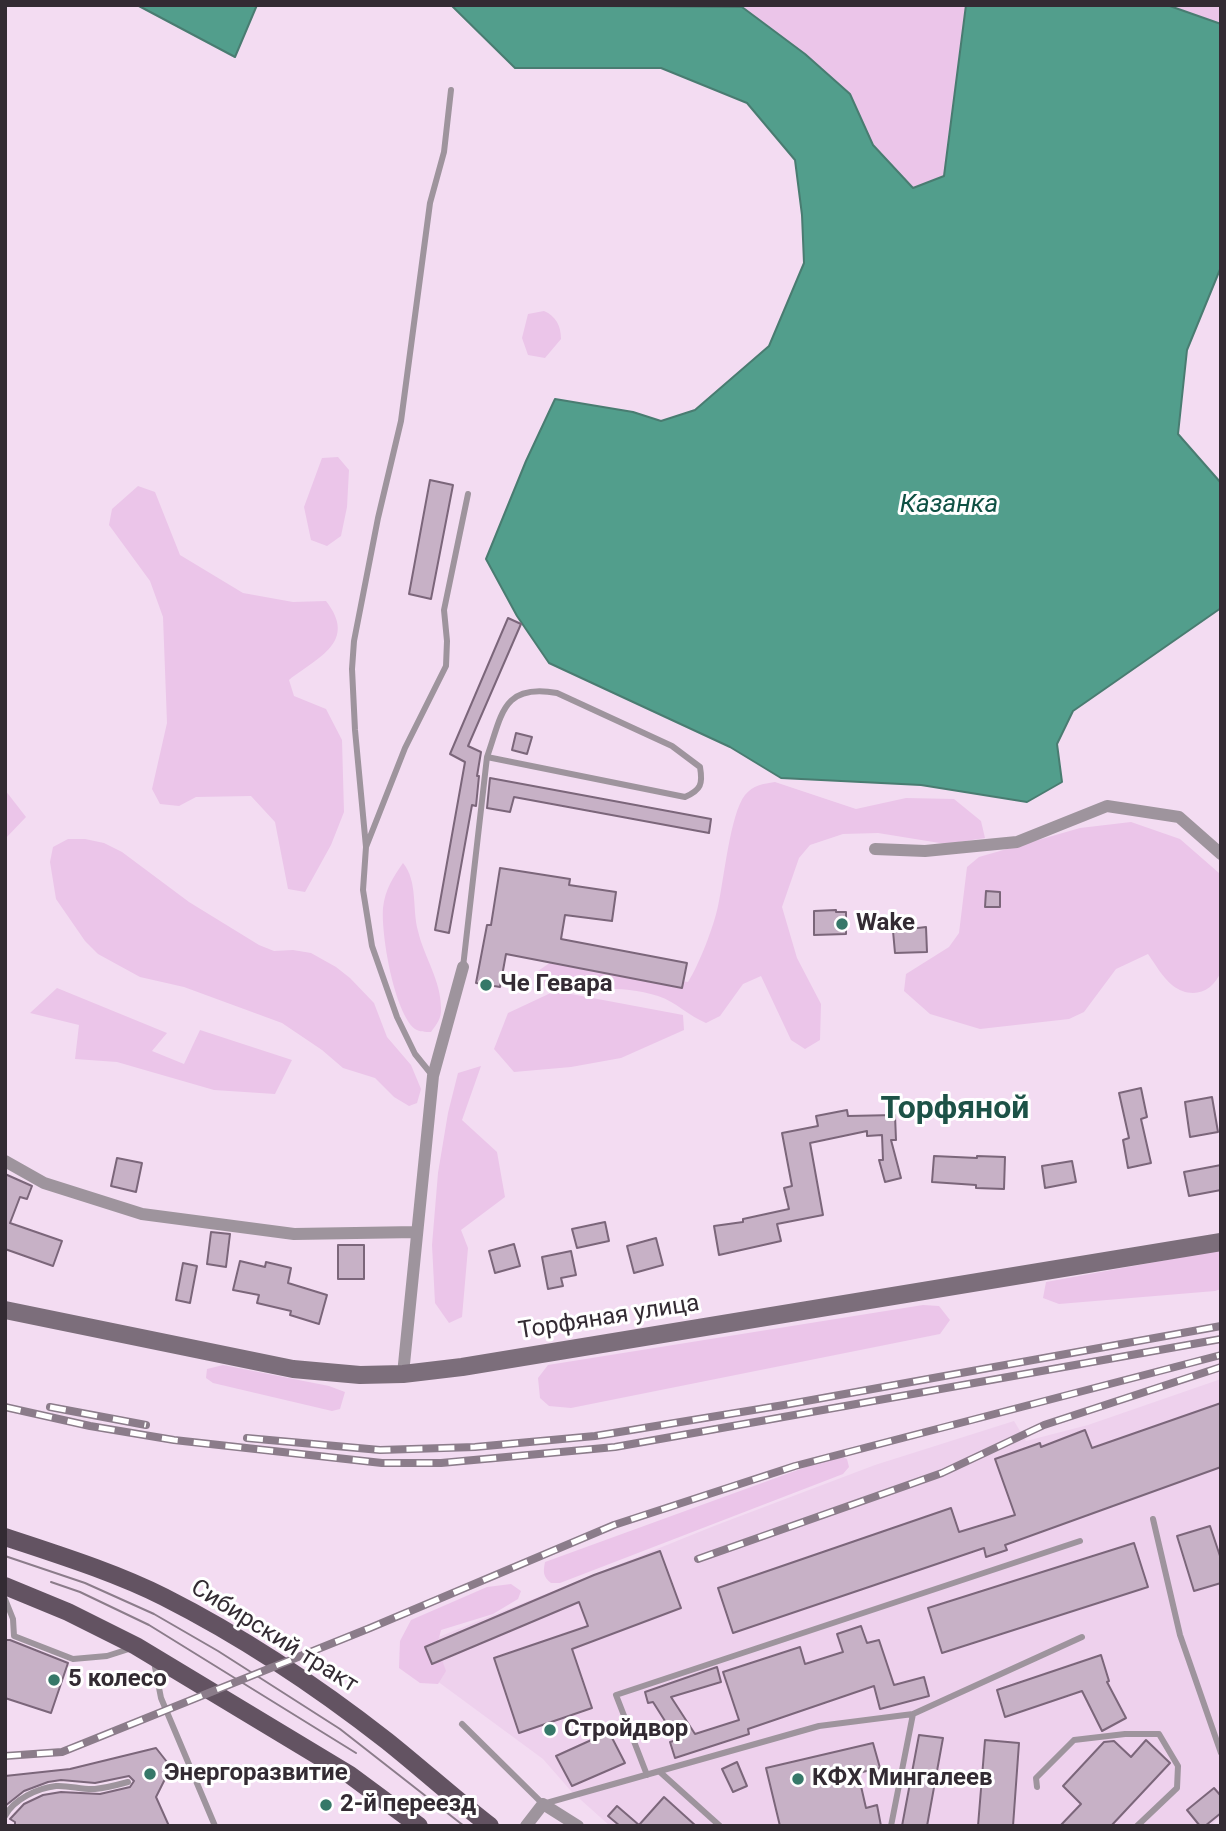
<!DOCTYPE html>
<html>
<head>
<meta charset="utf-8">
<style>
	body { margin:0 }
	#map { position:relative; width:1226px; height:1831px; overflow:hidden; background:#f3dcf2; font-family:Roboto,sans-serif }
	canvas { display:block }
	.frame { position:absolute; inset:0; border:7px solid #332b33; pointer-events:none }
</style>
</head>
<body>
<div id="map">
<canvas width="1226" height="1831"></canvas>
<div class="frame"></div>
</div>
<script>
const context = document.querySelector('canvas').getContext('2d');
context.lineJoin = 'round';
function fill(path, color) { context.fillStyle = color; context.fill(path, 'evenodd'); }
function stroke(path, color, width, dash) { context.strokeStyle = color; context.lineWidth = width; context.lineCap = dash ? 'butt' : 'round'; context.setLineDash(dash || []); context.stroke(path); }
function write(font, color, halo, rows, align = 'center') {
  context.font = font + ' Roboto,sans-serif'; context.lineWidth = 6; context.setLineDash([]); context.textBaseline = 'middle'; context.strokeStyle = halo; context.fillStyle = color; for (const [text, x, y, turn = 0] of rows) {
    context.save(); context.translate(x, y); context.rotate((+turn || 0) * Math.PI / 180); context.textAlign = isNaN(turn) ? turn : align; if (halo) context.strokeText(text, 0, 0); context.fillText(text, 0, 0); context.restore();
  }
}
const built = new Path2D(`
	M 1221,1379 L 1221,1816 L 1210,1826 L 610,1826 L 571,1791 L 543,1759 L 399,1653 L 714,1526 L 875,1465 L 1014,1421 L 1026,1441 L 1088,1425 Z`);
const green = new Path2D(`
	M 735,5 L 966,5 L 944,177 L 913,188 L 873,145 L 850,94 L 805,54 L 742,7 Z
	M 1167,5 L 1221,5 L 1221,24 Z
	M 544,311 C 556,316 561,326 561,339 L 545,358 L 528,355 L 522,338 L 528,314 Z
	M 338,457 L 349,470 L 347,507 L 341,536 L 327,546 L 311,540 L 304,507 L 322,458 Z
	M 138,486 L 155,492 L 180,555 L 243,593 L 293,602 L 326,601 C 358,642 318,657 289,680 L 294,696 L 326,709 L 342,740 L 344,812 L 331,845 L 305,892 L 288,889 L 275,822 L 251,796 L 196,797 L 179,806 L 160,804 L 152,789 L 167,723 L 163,617 L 150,581 L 109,525 L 112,509 Z
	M 775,782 L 856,809 L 906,798 L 954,799 L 981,821 L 985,838 L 946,844 L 878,833 L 843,834 L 810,845 L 799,858 L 782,907 L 797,958 L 821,1004 L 820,1040 L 805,1049 L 791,1040 L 761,976 L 743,984 L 720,1016 L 706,1023 C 689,1016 676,1002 658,996 C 620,984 582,991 543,986 L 538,971 L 551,962 L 688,982 C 699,965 714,926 718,906 C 724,880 730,814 745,795 C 753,785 763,784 775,782 Z
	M 5,790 L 26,817 L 5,839 Z
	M 1131,822 L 1180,839 L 1219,873 L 1221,971 C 1213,993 1191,1000 1172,985 C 1163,978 1155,964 1148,954 L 1116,969 L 1084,1012 L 1069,1019 L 980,1029 L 930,1014 L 904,991 L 906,974 L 949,947 L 959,933 L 967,867 L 979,857 L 1080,828 Z
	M 68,839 L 85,839 L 104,843 L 122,852 L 189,902 L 259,945 L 274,951 L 293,950 L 311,953 L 336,967 L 350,978 L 374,1003 L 387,1037 L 411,1065 L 421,1089 L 417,1103 L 409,1106 L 394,1097 L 375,1078 L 343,1068 L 322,1050 L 282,1023 L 184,987 L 140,977 L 98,954 L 85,941 L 56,899 L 50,862 L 53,847 Z
	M 403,863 C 418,881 412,909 418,931 C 424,957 441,980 441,1008 C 442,1018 436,1025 431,1032 C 425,1032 420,1032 415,1029 C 394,1012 381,934 383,908 C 385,890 393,877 403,863 Z
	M 57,988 L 167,1033 L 152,1051 L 184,1064 L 200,1030 L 292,1060 L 275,1094 L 214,1090 L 117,1062 L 75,1059 L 79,1025 L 30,1013 Z
	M 555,991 L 683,1015 L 684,1030 L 621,1058 L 571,1067 L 514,1072 L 494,1049 L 508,1013 Z
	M 481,1066 L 462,1120 L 497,1152 L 505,1197 L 461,1230 L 468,1248 L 462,1317 L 449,1323 L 435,1303 L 432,1245 L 438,1173 L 448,1113 L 458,1073 Z
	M 1221,1250 L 1221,1289 L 1215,1291 L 1059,1304 L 1043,1298 L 1046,1282 Z
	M 923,1305 L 939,1306 L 950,1320 L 940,1334 L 571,1408 L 549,1406 L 540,1398 L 538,1378 L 548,1365 Z
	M 223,1365 L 329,1386 L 345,1392 L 340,1409 L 332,1411 L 213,1383 L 206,1378 L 207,1369 Z
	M 839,1455 L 847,1459 L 849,1467 L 843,1474 L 560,1583 L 551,1583 C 543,1577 543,1572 545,1562 Z
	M 511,1584 L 521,1591 L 518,1599 L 493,1614 L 441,1630 L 437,1646 L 446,1671 L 438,1684 L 420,1683 L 399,1668 L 400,1641 L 411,1620 L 487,1587 Z`);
const water = new Path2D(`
	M 137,5 L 257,5 L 235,57 Z
	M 451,5 L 742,7 L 805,54 L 850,94 L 873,145 L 913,188 L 944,176 L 966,5 L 1167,5 L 1221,24 L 1221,267 L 1187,350 L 1178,434 L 1221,483 L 1221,608 L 1073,711 L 1057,744 L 1062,782 L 1027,802 L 921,785 L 781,778 L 730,747 L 549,663 L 517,616 L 486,559 L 526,461 L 555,399 L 633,412 L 661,421 L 695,410 L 769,346 L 804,263 L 802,215 L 795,160 L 747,103 L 661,68 L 515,68 Z`);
const building = new Path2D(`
	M 430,480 L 453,485 L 431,599 L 409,594 Z
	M 508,618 L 521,624 L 468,746 L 481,752 L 477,776 L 479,776 L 476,806 L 472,805 L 449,933 L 435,930 L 465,762 L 450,754 Z
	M 516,733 L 532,737 L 527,754 L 512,750 Z
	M 490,778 L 711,819 L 709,833 L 514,797 L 510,812 L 487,808 Z
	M 500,868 L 570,879 L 569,885 L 616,892 L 612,921 L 565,915 L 561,939 L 687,963 L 682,988 L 506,954 L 500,987 L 476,983 L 487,925 L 491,925 Z
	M 986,891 L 1000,892 L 1000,907 L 985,907 Z
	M 836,910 L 836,912 L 846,912 L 846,934 L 814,935 L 814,911 Z
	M 926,927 L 927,952 L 895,953 L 893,931 Z
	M 1141,1088 L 1147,1117 L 1141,1119 L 1151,1163 L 1128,1168 L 1123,1140 L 1129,1138 L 1119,1093 Z
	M 1212,1097 L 1218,1132 L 1190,1137 L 1185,1102 Z
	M 847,1110 L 848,1116 L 895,1115 L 896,1140 L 891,1140 L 901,1178 L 885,1182 L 879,1160 L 883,1160 L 882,1135 L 867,1136 L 867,1131 L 810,1143 L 823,1215 L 777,1224 L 781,1241 L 719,1255 L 714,1226 L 743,1222 L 743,1219 L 789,1209 L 784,1188 L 792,1186 L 782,1133 L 818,1126 L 816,1116 Z
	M 934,1156 L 977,1158 L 977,1156 L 1005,1157 L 1004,1189 L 976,1188 L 976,1185 L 932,1182 Z
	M 117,1158 L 142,1163 L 136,1192 L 111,1186 Z
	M 1072,1161 L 1076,1182 L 1045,1188 L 1042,1166 Z
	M 1221,1165 L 1221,1190 L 1189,1196 L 1184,1172 Z
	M 5,1174 L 32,1186 L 27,1199 L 20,1197 L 10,1223 L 62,1241 L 53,1266 L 5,1249 Z
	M 605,1222 L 609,1241 L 577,1248 L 572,1229 Z
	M 211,1232 L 230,1234 L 226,1267 L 207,1264 Z
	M 656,1238 L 663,1265 L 634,1273 L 627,1246 Z
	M 514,1244 L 520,1266 L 495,1273 L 489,1251 Z
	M 338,1245 L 364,1245 L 364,1279 L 338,1279 Z
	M 571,1251 L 576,1275 L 561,1278 L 563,1286 L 548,1289 L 542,1257 Z
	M 240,1261 L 265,1267 L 266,1262 L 291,1268 L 288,1283 L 327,1295 L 319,1324 L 290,1315 L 291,1311 L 257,1303 L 259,1295 L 233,1290 Z
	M 183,1263 L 197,1266 L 190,1303 L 176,1300 Z
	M 1221,1403 L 1221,1467 L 1005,1545 L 1007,1550 L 986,1557 L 984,1548 L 733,1633 L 718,1588 L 951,1508 L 959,1532 L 1015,1515 L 995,1459 L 1040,1443 L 1041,1447 L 1085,1430 L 1092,1448 Z
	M 1210,1526 L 1221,1559 L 1221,1583 L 1194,1591 L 1177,1536 Z
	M 1134,1543 L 1148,1587 L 942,1653 L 928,1608 Z
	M 660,1551 L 681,1608 L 572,1649 L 592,1708 L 519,1733 L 494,1658 L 588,1626 L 579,1602 L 432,1664 L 425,1647 L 594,1575 Z
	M 861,1626 L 867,1643 L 879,1640 L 894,1685 L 924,1677 L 929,1696 L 880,1709 L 874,1686 L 748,1729 L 749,1734 L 675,1758 L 670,1742 L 677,1740 L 653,1702 L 648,1703 L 645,1692 L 717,1667 L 721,1682 L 671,1697 L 695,1734 L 739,1720 L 723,1672 L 800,1647 L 805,1664 L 843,1652 L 837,1634 Z
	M 5,1640 L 10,1640 L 68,1663 L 51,1713 L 5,1698 Z
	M 1101,1655 L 1109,1681 L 1107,1682 L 1126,1718 L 1102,1731 L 1082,1691 L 1005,1717 L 997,1690 Z
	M 609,1732 L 625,1763 L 572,1786 L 556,1756 Z
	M 919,1735 L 943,1738 L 927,1826 L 902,1826 Z
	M 985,1740 L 1019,1743 L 1013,1826 L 978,1826 Z
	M 1146,1740 L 1170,1763 L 1111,1826 L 1060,1826 L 1081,1804 L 1063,1786 L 1104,1742 L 1114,1741 L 1131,1757 Z
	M 873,1743 L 880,1768 L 858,1773 L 866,1808 L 877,1805 L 881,1826 L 780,1826 L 766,1768 Z
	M 156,1748 L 167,1762 L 168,1773 L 156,1797 L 169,1826 L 15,1826 L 15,1822 L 10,1819 L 24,1804 L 43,1795 L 61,1792 L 100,1794 L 130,1787 L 134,1781 L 129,1776 L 95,1783 L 61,1780 L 48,1782 L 24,1791 L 5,1806 L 5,1776 L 70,1769 Z
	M 737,1762 L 747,1786 L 733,1792 L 722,1769 Z
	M 1214,1788 L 1221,1796 L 1221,1813 L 1205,1826 L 1200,1826 L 1187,1810 Z
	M 664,1797 L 696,1826 L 620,1826 L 608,1816 L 617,1806 L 639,1825 Z`);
const lane = new Path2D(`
	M 366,847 L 355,730 L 352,669 L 354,641 L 378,518 L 401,421 L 430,203 L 444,152 L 451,90
	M 463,967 L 487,757 L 685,797 C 701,790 703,784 700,767 L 672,746 L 557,693 C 502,683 502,715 487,757
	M 432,1075 L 415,1054 L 397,1017 L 372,946 L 363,890 L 366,847 L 405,748 L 446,666 L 447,641 L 444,610 L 468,494
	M 1153,1519 L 1180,1635 L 1221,1753
	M 5,1599 L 13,1619 L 14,1636 L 73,1659 L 107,1656 L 132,1648
	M 154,1662 L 161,1698 L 215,1826
	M 462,1724 L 543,1804 L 819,1726 L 913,1714 L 1082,1637
	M 660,1772 L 720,1826
	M 647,1775 L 616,1695 L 1080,1541
	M 1037,1787 L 1036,1778 L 1074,1740 L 1125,1734 L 1159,1734 L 1178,1766 L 1177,1788 L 1137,1826
	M 5,1816 C 14,1799 38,1788 56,1786 C 69,1785 82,1790 95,1789 C 106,1788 117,1785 128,1782
	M 891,1826 L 913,1714`);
const street = new Path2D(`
	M 875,849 L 925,851 L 1017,842 L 1107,806 L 1179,817 L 1221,854
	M 5,1161 L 44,1183 L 142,1214 L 294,1234 L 417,1232
	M 403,1374 L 433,1076 L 463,967
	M 526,1826 L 543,1804 L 578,1826`);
const secondary = new Path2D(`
	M 5,1310 L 293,1369 L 360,1375 L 403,1374 L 462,1367 L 1221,1242`);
const primary = new Path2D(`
	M 5,1537 C 59,1555 114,1572 164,1597 C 243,1637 318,1687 387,1741 C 422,1769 455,1799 490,1826
	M 5,1586 L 68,1612 L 136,1646 L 350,1775 L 419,1826`);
const tram = new Path2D(`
	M 5,1556 L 85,1583 L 154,1614 L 218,1651 L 340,1729 L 464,1826
	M 51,1582 L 80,1592 L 149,1625 L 356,1753`);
const rail = new Path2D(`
	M 5,1407 L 90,1426 L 174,1440 L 382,1463 L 441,1463 L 615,1447 L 1221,1339
	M 50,1407 L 146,1425
	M 247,1438 L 380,1450 L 475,1447 L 595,1436 L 784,1405 L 1221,1326
	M 698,1559 L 942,1473 L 1044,1425 L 1221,1367
	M 5,1756 L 62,1752 L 370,1628 L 614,1525 L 795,1466 L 1221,1355`);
const markers = [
	[842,924,7,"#367869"],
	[486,985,7,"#367869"],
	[54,1680,7,"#367869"],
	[550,1730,7,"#367869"],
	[150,1774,7,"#367869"],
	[798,1779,7,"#367869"],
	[326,1805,7,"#367869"]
];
const poiNames = [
	["Wake",856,924],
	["Че Гевара",500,985],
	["5 колесо",68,1680],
	["Стройдвор",564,1730],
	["Энергоразвитие",164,1774],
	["КФХ Мингалеев",812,1779],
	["2-й переезд",340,1805]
];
const streetNames = [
	["Торфяная улица",609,1318,-9],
	["Сибирский тракт",274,1637,32]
];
const waterNames = [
	["Казанка",949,505]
];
const districtNames = [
	["Торфяной",955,1110]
];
fill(built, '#eed1ed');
fill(green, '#ebc5e9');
fill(water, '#529e8c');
stroke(water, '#497c71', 2);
fill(building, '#c7b1c6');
stroke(building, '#7b667a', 2);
stroke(lane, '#9e949d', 6);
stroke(street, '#9e949d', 12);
stroke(secondary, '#7c6e7b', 18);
stroke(primary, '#635362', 18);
stroke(tram, '#8b7c8a', 2);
stroke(rail, '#8b7c8a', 8);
stroke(rail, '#fff', 5, [16]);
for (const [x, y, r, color] of markers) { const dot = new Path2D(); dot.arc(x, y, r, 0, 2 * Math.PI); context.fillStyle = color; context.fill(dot); stroke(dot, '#fff', 2.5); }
write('bold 24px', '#332b33', '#fff', poiNames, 'left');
write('24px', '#332b33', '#fff', streetNames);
write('italic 26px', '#0f5144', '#fff', waterNames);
write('bold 32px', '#1d5247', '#fff', districtNames);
</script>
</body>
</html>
